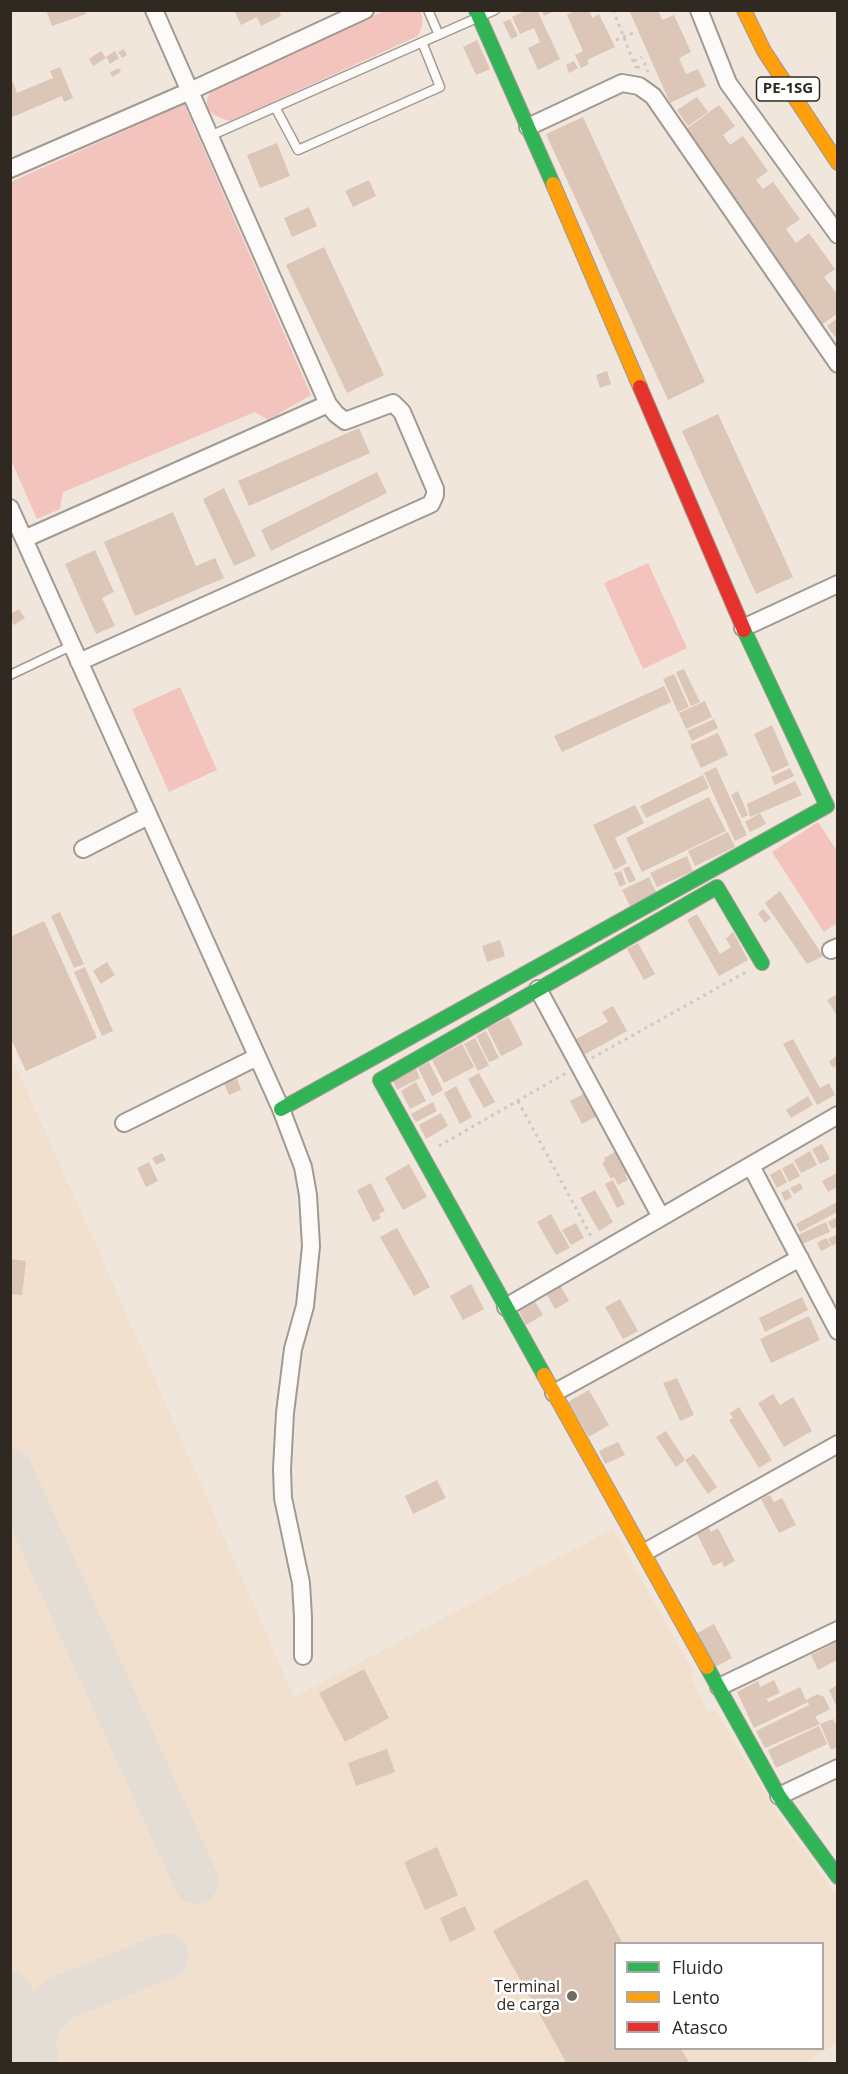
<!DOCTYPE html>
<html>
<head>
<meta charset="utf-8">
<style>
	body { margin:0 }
	#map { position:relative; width:848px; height:2074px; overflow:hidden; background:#f0e6db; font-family:"Open Sans",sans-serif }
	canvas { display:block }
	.frame { position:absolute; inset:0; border:12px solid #2f2921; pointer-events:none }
	.legend { position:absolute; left:614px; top:1942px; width:210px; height:108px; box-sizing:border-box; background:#fff; border:2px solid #aca9a6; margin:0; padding:8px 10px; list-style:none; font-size:18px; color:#2f2921 }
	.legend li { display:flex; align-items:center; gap:12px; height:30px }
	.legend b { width:30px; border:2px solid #aca9a6 }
</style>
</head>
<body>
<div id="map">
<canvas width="848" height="2074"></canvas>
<div class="frame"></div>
<ul class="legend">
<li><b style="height:8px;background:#30b455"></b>Fluido</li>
<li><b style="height:8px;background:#ff9f0a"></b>Lento</li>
<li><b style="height:8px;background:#e5322d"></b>Atasco</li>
</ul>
</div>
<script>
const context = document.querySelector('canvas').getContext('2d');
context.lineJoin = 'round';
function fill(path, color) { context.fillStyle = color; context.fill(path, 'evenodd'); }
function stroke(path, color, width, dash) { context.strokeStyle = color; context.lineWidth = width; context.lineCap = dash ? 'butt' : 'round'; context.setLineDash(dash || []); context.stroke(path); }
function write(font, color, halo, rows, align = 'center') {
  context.font = font + ' "Open Sans",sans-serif'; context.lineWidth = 5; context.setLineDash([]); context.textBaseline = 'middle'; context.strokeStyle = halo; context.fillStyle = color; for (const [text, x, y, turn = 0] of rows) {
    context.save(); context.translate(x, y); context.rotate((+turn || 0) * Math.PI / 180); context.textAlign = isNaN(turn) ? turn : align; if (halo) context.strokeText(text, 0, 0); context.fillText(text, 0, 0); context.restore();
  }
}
const built = new Path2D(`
	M 10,1054 L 100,1254 L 294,1697 L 613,1529 L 694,1673 L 691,1678 L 707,1710 L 717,1712 L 774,1809 L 837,1896 L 837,2043 L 802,2064 L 11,2063 ZM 616,1944 L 822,1944 L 822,2048 L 616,2048 Z`);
const green = new Path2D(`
	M 384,11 L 420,11 C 425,21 422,26 418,36 L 231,121 C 208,116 199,105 215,85 Z
	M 184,104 L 311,395 L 268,420 L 255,412 L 63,492 L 60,509 L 37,519 L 11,460 L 11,182 Z
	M 648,563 L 687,648 L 643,669 L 604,583 Z
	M 180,687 L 217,770 L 169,792 L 132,709 Z
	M 818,822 L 837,851 L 837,923 L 824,932 L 772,852 Z`);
const taxiway = new Path2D(`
	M 10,1471 L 196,1881
	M 10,1994 L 36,2059
	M 33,2052 L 35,2028 L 39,2019 L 59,1999 L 166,1956`);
const building = new Path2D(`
	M 46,10 L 85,10 L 86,14 L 52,26 Z
	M 234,10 L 279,10 L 281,16 L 261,26 L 257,17 L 241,25 Z
	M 527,10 L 537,10 L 560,59 L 538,70 L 528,48 L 540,42 L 534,28 L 520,34 L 512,17 Z
	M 542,10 L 557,10 L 544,16 Z
	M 576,10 L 589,10 L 592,18 L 599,14 L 615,47 L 587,60 L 589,64 L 581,68 L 575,55 L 583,51 L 567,15 Z
	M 629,10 L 658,10 L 662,20 L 674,15 L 691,52 L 679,58 L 686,74 L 698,69 L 706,86 L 670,103 Z
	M 510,19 L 518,36 L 511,39 L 503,22 Z
	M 477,40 L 490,69 L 476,75 L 463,47 Z
	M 124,49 L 127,55 L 122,58 L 118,52 Z
	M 101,51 L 106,58 L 93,66 L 89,59 Z
	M 115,51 L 119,58 L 110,64 L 106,57 Z
	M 574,61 L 578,68 L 569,73 L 566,65 Z
	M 60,67 L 73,98 L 64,102 L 62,96 L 10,118 L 10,83 L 13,82 L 17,93 L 53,78 L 50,71 Z
	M 119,68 L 121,72 L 112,77 L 110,72 Z
	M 697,97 L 708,112 L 688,126 L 677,110 Z
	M 719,105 L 735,126 L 723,135 L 730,145 L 743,136 L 768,171 L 756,180 L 763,189 L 773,182 L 800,219 L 786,229 L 796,243 L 809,233 L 835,269 L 824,277 L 836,293 L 837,291 L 837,314 L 821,325 L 682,132 Z
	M 583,117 L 705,382 L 668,400 L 546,134 Z
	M 277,143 L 290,176 L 260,188 L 247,155 Z
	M 369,180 L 376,196 L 353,207 L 345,191 Z
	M 309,207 L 317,226 L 292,237 L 284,218 Z
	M 324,247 L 384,375 L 347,393 L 286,265 Z
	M 837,318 L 837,339 L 827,326 Z
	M 607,371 L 611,384 L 600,388 L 596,375 Z
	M 718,414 L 793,577 L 756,594 L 682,431 Z
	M 359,428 L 370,453 L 249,506 L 238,481 Z
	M 377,472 L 387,493 L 271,551 L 261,530 Z
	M 224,488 L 256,556 L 234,566 L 203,499 Z
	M 173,512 L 196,566 L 215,558 L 224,578 L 135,616 L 104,542 Z
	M 95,550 L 114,592 L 102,598 L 115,626 L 96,634 L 65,564 Z
	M 19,609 L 25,618 L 14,625 L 10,619 L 10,614 Z
	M 684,669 L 700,702 L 691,706 L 676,672 Z
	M 674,674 L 689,707 L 678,712 L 663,679 Z
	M 664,686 L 671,702 L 562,752 L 554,736 Z
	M 705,701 L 712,717 L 686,729 L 679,713 Z
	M 714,719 L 718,728 L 692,741 L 687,731 Z
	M 772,725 L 789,765 L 772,773 L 754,734 Z
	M 718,733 L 728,755 L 701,768 L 690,745 Z
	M 716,767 L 747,835 L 735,841 L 704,773 Z
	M 790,768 L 794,776 L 775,785 L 771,777 Z
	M 703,775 L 709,788 L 646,818 L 640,806 Z
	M 795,781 L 802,795 L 750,817 L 747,804 Z
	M 738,791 L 748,815 L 742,818 L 731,795 Z
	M 709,797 L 726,831 L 642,872 L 626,838 Z
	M 635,805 L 644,823 L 615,838 L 627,863 L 614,870 L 593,825 Z
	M 760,813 L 766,824 L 750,832 L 745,822 Z
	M 728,832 L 735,847 L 695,866 L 688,851 Z
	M 687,856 L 693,871 L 657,887 L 650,873 Z
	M 629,866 L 636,880 L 629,883 L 623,869 Z
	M 621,871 L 626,884 L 620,887 L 614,873 Z
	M 649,877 L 657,894 L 630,906 L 622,890 Z
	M 780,891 L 823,956 L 807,964 L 765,903 Z
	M 763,909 L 771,918 L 765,923 L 758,914 Z
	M 60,912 L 84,964 L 74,968 L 51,916 Z
	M 697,914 L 720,954 L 731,947 L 726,939 L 733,932 L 748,960 L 719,976 L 687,920 Z
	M 44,921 L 97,1038 L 26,1071 L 10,1037 L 10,937 Z
	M 500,940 L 505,956 L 487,962 L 482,946 Z
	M 638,943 L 655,974 L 644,980 L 627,949 Z
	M 107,962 L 115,975 L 101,984 L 93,971 Z
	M 85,967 L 113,1031 L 102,1036 L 74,972 Z
	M 837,994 L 837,1016 L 827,1000 Z
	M 613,1006 L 627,1031 L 580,1057 L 572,1041 L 608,1022 L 602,1012 Z
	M 509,1017 L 523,1045 L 501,1056 L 487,1028 Z
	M 486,1031 L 499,1058 L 489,1062 L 476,1036 Z
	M 475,1038 L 489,1065 L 478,1071 L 464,1044 Z
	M 793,1039 L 820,1088 L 829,1083 L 835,1095 L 817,1105 L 783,1044 Z
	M 462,1044 L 474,1067 L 444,1083 L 432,1060 Z
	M 837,1055 L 837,1065 L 833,1068 L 829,1062 Z
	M 429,1062 L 443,1090 L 432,1096 L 418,1068 Z
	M 416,1069 L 420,1078 L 397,1090 L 393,1081 Z
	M 479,1073 L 495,1102 L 484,1108 L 468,1079 Z
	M 237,1078 L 241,1090 L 229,1095 L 224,1083 Z
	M 416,1082 L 426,1101 L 410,1109 L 401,1091 Z
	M 456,1086 L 472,1117 L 460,1124 L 444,1093 Z
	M 585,1093 L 597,1116 L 582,1124 L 570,1101 Z
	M 808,1096 L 813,1105 L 791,1118 L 786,1110 Z
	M 433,1102 L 437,1111 L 416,1122 L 411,1114 Z
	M 441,1113 L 448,1126 L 426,1139 L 419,1125 Z
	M 822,1144 L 830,1159 L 820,1164 L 812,1149 Z
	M 810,1151 L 817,1165 L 801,1173 L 794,1160 Z
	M 615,1152 L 627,1174 L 625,1175 L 628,1180 L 618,1185 L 614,1177 L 611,1179 L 602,1163 L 605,1161 L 604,1158 Z
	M 162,1153 L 166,1160 L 156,1165 L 152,1158 Z
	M 149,1162 L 158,1181 L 146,1187 L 137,1168 Z
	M 793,1163 L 800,1176 L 789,1182 L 782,1168 Z
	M 409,1164 L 427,1197 L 403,1210 L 385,1178 Z
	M 780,1169 L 787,1182 L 777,1188 L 770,1175 Z
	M 837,1173 L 837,1187 L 828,1192 L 822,1181 Z
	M 613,1180 L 625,1204 L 617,1208 L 605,1184 Z
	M 371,1183 L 385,1211 L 379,1214 L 381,1218 L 373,1222 L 357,1190 Z
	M 800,1183 L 803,1189 L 794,1194 L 790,1188 Z
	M 788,1189 L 792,1197 L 785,1201 L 781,1193 Z
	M 595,1190 L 613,1222 L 599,1231 L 580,1198 Z
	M 837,1202 L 837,1212 L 800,1232 L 796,1224 Z
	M 551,1214 L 570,1248 L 556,1255 L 537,1222 Z
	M 837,1217 L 837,1226 L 832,1229 L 828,1222 Z
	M 826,1222 L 830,1232 L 802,1244 L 798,1235 Z
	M 576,1223 L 584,1238 L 571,1245 L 562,1230 Z
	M 397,1228 L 430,1287 L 414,1296 L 380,1237 Z
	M 837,1234 L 837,1243 L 832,1246 L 828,1239 Z
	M 826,1238 L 831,1246 L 821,1251 L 817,1243 Z
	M 10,1259 L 26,1261 L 22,1295 L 10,1294 Z
	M 471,1284 L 484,1309 L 463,1320 L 450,1296 Z
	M 560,1285 L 569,1301 L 555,1309 L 546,1293 Z
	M 802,1297 L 808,1310 L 765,1332 L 759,1318 Z
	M 620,1299 L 638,1331 L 623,1339 L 605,1307 Z
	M 534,1300 L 543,1315 L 526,1325 L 518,1309 Z
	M 809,1316 L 820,1340 L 771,1363 L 760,1339 Z
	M 677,1378 L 694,1415 L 680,1421 L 663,1383 Z
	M 589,1390 L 609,1425 L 589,1437 L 568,1402 Z
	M 773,1394 L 780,1405 L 793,1397 L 812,1431 L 784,1447 L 758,1403 Z
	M 739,1407 L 772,1460 L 759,1468 L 729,1420 L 733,1418 L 730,1413 Z
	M 666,1431 L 685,1460 L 676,1467 L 656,1437 Z
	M 618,1442 L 625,1455 L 605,1464 L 599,1451 Z
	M 694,1454 L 717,1487 L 708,1494 L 685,1460 Z
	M 437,1480 L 446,1498 L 413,1514 L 405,1496 Z
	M 770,1495 L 774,1502 L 782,1498 L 796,1525 L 779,1533 L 761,1499 Z
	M 709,1528 L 711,1532 L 718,1528 L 735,1561 L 724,1567 L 722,1562 L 713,1566 L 697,1534 Z
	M 714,1624 L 732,1658 L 715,1667 L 697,1633 Z
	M 837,1642 L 837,1660 L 818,1670 L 811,1655 Z
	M 364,1669 L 389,1718 L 345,1742 L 319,1693 Z
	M 774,1680 L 780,1693 L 766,1699 L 769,1702 L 800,1687 L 806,1700 L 818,1694 L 824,1697 L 830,1709 L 815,1717 L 820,1724 L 833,1719 L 837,1726 L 837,1747 L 831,1750 L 820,1724 L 765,1748 L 756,1731 L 809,1705 L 808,1702 L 754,1728 L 737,1692 L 758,1681 L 760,1687 Z
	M 837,1685 L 837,1708 L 829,1690 Z
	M 819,1726 L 827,1744 L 776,1768 L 768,1750 Z
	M 387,1749 L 395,1772 L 356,1786 L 348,1763 Z
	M 437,1847 L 458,1895 L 425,1910 L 404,1862 Z
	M 587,1879 L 623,1944 L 615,1944 L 615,2049 L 681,2049 L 690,2064 L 567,2064 L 493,1931 Z
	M 465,1906 L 476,1930 L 450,1942 L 440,1918 Z`);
const path = new Path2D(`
	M 613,10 L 636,68
	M 616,40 L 633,33
	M 634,61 L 642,57
	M 637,68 L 645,64 L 648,72
	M 592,1058 L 746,972
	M 518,1101 L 592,1238
	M 439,1146 L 566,1073`);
const lane = new Path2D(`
	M 428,10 L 439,35
	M 275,107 L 298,150 L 440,87 L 422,42
	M 210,136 L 495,10
	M 10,675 L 71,646`);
const street = new Path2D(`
	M 699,10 L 728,83 L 838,235
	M 528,127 L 622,83 L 639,86 L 653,96 L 838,364
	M 10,169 L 190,91 L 365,10
	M 10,508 L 281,1109 L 303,1167 L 308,1195 L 311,1246 L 305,1306 L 293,1349 L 285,1413 L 282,1469 L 283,1498 L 301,1583 L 303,1617 L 303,1656
	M 24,539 L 328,404
	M 743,628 L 838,584
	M 79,662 L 431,504 L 435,495 L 435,489 L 402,412 L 393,403 L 345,421 L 336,414 L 328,404 L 154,10
	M 83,849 L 148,816
	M 831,950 L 838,947
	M 538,989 L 661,1217
	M 124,1123 L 257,1057
	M 751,1166 L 838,1331
	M 506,1307 L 838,1115
	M 554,1393 L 800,1258
	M 645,1552 L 838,1444
	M 719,1687 L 838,1630
	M 779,1796 L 838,1768`);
const fast = new Path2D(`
	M 476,10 L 553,184
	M 281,1109 L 827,806 L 744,630
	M 544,1375 L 380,1080 L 717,887 L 762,963
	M 707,1667 L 779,1796 L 838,1877`);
const slow = new Path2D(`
	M 744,10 L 764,51 L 838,163
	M 553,184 L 640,387
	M 544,1375 L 707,1667`);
const jam = new Path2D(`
	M 640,387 L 744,630`);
const markers = [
	[572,1996,6,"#736b62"]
];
const shields = [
	[788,89,63]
];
const shieldNames = [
	["PE-1SG",788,89]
];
const poiNames = [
	["Terminal",560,1987],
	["de carga",560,2005]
];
fill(built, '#f1e0cd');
fill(green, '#f3c3bd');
stroke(taxiway, '#e3ddd6', 45);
fill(building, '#dbc6b8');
stroke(lane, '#a19a92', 11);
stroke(street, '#a19a92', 20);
stroke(fast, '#a19a92', 16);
stroke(slow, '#a19a92', 16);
stroke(jam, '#a19a92', 16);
stroke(path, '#cdc9c6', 3, [3, 4.5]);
stroke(lane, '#fdfbfa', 8);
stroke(street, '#fdfbfa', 16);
stroke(fast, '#30b455', 14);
stroke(slow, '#ff9f0a', 14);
stroke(jam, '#e5322d', 14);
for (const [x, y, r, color] of markers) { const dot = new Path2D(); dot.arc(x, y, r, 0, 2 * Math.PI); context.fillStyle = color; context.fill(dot); stroke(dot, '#fff', 2); }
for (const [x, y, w] of shields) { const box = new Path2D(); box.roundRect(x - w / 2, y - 12, w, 24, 4.5); context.fillStyle = '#fff'; context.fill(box); stroke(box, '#2f2921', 1.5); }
write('bold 15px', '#2f2921', null, shieldNames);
write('16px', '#2f2921', '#fff', poiNames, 'right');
</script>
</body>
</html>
